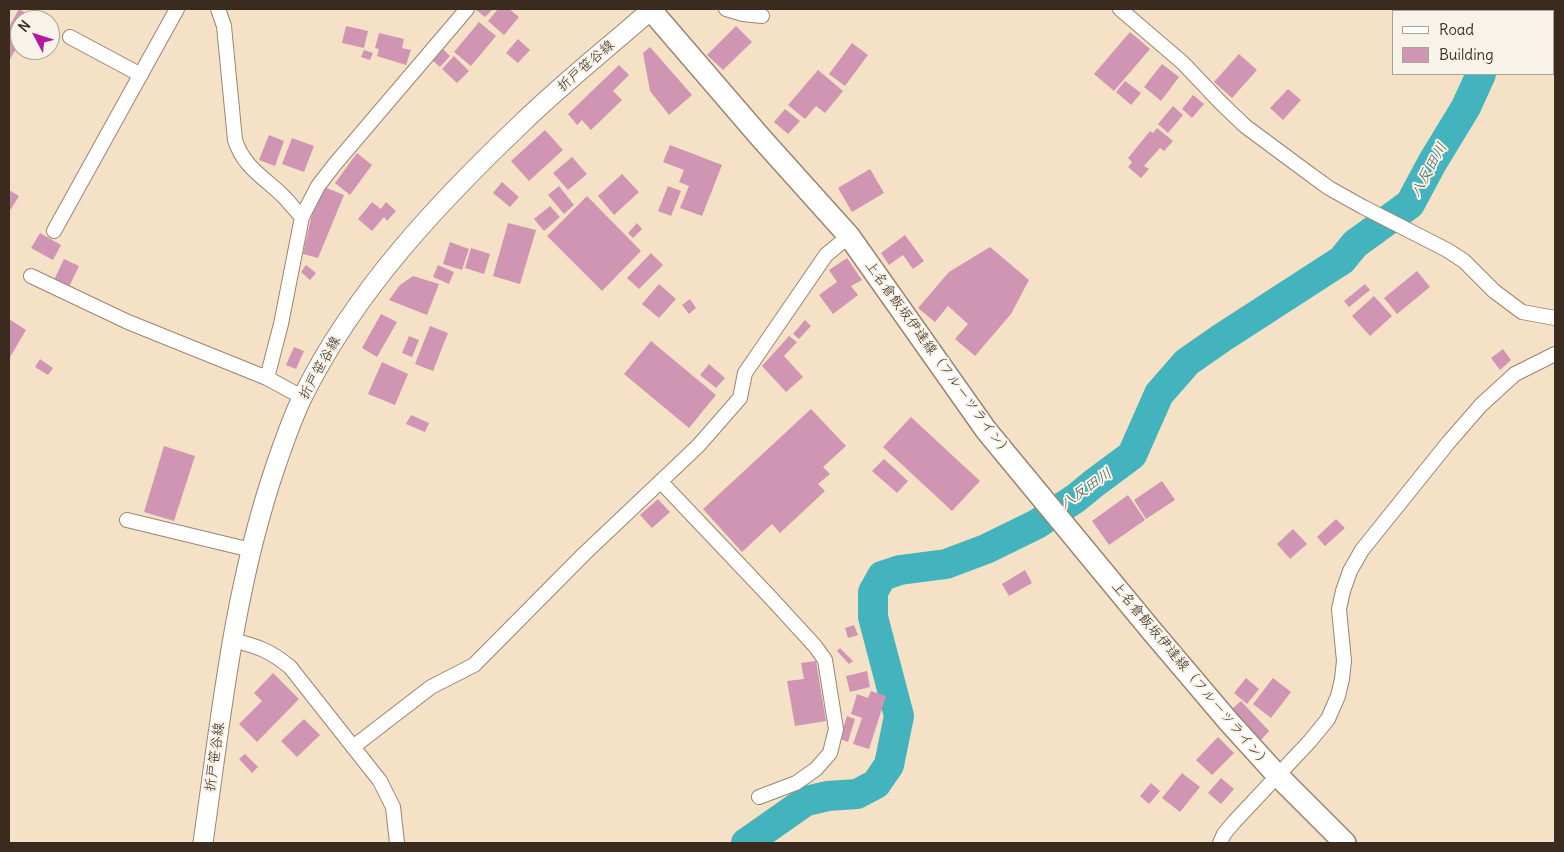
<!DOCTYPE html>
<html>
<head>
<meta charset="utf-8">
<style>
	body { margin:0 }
	#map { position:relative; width:1564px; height:852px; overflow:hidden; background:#f4e1c6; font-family:Delius,sans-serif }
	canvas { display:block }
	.frame { position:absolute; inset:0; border:10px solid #3b2a1e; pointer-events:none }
	.legend { position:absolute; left:1392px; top:10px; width:162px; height:65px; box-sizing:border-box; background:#f7f3e8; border:1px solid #aca397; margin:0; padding:6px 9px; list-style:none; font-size:15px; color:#3b2a1e }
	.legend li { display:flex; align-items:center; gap:10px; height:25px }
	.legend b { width:25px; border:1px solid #aca397 }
	.north { position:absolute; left:10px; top:10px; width:50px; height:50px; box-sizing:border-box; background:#f7f3e8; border:1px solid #aca397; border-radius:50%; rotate:310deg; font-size:14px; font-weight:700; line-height:20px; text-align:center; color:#3b2a1e }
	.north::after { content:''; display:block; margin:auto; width:18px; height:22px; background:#b5179e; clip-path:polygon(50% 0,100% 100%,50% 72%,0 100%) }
</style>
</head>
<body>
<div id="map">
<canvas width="1564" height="852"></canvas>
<div class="frame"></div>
<ul class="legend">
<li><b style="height:6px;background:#fff"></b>Road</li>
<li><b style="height:14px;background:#d195b4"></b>Building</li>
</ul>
<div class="north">N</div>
</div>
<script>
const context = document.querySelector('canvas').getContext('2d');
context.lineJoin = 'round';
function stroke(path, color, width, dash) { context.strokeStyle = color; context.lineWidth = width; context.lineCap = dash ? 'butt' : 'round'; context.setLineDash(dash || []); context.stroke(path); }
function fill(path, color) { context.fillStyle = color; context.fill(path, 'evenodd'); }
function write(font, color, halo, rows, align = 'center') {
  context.font = font + ' Delius,"Klee One",sans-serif'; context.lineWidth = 4; context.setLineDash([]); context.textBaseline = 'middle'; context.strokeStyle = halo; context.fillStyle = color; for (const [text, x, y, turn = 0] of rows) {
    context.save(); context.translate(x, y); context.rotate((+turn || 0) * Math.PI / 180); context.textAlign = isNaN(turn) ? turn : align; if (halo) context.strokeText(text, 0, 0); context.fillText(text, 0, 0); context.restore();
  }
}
const river = new Path2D(`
	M 1512,11 L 1514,9
	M 746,843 L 806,801 L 828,796 L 857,794 L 876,784 L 889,765 L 899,716 L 873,617 L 873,592 L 882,576 L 900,570 L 946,564 L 986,549 L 1037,524 L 1076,498 L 1093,484 L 1132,455 L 1159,394 L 1187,362 L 1223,337 L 1342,260 L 1355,244 L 1410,204 L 1432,163 L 1466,107 L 1481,74`);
const building = new Path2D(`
	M 19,9 L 34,18 L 33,20 L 20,20 L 20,42 L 9,61 L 9,27 Z
	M 475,9 L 493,9 L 485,17 Z
	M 498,9 L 509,9 L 519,17 L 504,35 L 488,21 Z
	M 479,22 L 496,36 L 471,66 L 454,52 Z
	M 346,26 L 368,31 L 364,48 L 342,43 Z
	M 736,26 L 752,42 L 723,70 L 707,55 Z
	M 1130,32 L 1150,49 L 1114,91 L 1094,74 Z
	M 379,33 L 404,39 L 402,48 L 411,50 L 406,65 L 377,56 L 379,49 L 375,48 Z
	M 518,39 L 530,50 L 518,63 L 506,53 Z
	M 852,43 L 868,55 L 845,86 L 829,74 Z
	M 650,47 L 692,95 L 669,115 L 650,91 L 643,53 Z
	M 443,49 L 450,56 L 440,67 L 433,61 Z
	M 364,50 L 373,53 L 370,60 L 361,57 Z
	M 1239,54 L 1257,70 L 1232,98 L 1214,82 Z
	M 454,56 L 469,71 L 457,83 L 442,69 Z
	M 1162,64 L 1179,77 L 1161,101 L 1144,87 Z
	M 619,65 L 629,75 L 613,91 L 622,100 L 591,130 L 582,120 L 577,125 L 568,114 Z
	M 818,70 L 843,91 L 825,113 L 816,106 L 805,119 L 788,105 Z
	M 1125,81 L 1141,93 L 1131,105 L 1116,92 Z
	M 1288,89 L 1301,100 L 1283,120 L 1270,108 Z
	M 1193,95 L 1204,104 L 1192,118 L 1182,109 Z
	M 1173,106 L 1183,115 L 1168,133 L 1158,124 Z
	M 785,109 L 800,121 L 788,134 L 774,122 Z
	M 1157,128 L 1173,141 L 1164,151 L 1160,148 L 1144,166 L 1149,169 L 1141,178 L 1128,167 L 1132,162 L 1128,158 L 1150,131 L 1153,133 Z
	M 545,130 L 563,150 L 529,181 L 511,161 Z
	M 269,135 L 284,141 L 275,166 L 259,160 Z
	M 292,138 L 314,146 L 304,172 L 282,164 Z
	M 670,145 L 722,165 L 702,216 L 680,208 L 689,186 L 679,182 L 684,170 L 663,162 Z
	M 357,153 L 372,165 L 350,195 L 335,183 Z
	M 572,157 L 587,174 L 568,190 L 553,173 Z
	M 870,169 L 884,193 L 852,212 L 838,188 Z
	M 622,174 L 639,192 L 614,215 L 598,196 Z
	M 502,182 L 519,197 L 510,207 L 493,193 Z
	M 322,186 L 344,195 L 318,258 L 303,254 L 311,218 Z
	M 559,186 L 574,205 L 564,214 L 548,195 Z
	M 668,186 L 681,191 L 671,216 L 658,211 Z
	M 9,190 L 19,196 L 9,212 Z
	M 587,196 L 641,251 L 602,291 L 547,236 Z
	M 372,202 L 381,209 L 386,202 L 396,211 L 387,221 L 384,217 L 372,231 L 358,219 Z
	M 550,206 L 560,217 L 544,231 L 534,219 Z
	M 508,223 L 536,230 L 520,284 L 493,276 Z
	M 637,223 L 642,229 L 633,238 L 628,233 Z
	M 40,233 L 61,245 L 53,260 L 31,248 Z
	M 905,235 L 924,261 L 913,269 L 903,255 L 889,265 L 881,253 Z
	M 450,242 L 469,249 L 462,270 L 443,264 Z
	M 990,247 L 1029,280 L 1011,314 L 975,356 L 955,339 L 968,324 L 948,306 L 935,322 L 918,308 L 949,272 Z
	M 471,248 L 490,254 L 484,274 L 465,268 Z
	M 651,253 L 663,265 L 639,289 L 627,278 Z
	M 847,258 L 862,280 L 851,286 L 858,295 L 833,314 L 819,295 L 837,282 L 829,270 Z
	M 64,259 L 79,266 L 69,287 L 54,280 Z
	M 306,265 L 316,273 L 310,280 L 301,272 Z
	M 438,265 L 454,272 L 449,284 L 433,277 Z
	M 1417,271 L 1430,287 L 1397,314 L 1384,298 Z
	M 413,276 L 439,284 L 427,315 L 389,300 L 400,285 Z
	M 659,284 L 676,299 L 659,318 L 642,304 Z
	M 1365,284 L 1370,290 L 1349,307 L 1344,301 Z
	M 1374,296 L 1392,316 L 1370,336 L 1352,316 Z
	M 690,299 L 696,308 L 689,314 L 682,305 Z
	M 381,314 L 397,322 L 377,357 L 362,348 Z
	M 9,319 L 26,330 L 9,359 Z
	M 805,320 L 811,326 L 799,339 L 793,334 Z
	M 430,326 L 448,333 L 433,371 L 415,364 Z
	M 409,336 L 419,340 L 412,357 L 402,353 Z
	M 789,336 L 797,342 L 784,356 L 803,377 L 786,392 L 762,366 Z
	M 651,341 L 716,395 L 689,428 L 624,374 Z
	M 294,347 L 304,351 L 296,369 L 286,365 Z
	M 1503,349 L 1511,360 L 1500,370 L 1491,358 Z
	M 40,359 L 53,368 L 48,375 L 35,367 Z
	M 382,362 L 408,374 L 395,405 L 368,394 Z
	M 709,364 L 725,378 L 716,388 L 700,375 Z
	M 811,409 L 846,446 L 823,467 L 830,474 L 818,484 L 825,491 L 780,533 L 772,524 L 742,552 L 703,509 Z
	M 411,415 L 429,423 L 425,432 L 406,424 Z
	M 911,417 L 980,481 L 952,511 L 883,447 Z
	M 164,446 L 195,456 L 174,521 L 144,512 Z
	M 884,459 L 908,481 L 897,493 L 872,471 Z
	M 1162,481 L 1175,500 L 1146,519 L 1134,500 Z
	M 1128,495 L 1145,520 L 1109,545 L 1092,521 Z
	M 658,499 L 670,512 L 652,528 L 640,515 Z
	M 1336,519 L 1345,528 L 1325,546 L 1317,537 Z
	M 1293,529 L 1307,544 L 1290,559 L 1277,544 Z
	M 1025,570 L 1032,583 L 1009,596 L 1002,584 Z
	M 854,625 L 858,635 L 848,638 L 845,628 Z
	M 840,648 L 853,661 L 849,664 L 837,651 Z
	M 816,661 L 826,721 L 795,726 L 787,681 L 804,679 L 801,663 Z
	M 867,671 L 870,687 L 850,692 L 846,676 Z
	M 273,673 L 299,699 L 257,742 L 239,724 L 262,701 L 254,693 Z
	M 1246,678 L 1259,689 L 1247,704 L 1234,693 Z
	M 1273,678 L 1291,692 L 1271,718 L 1253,704 Z
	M 871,691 L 886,696 L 869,749 L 853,744 L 862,718 L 851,714 L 857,694 L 868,698 Z
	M 1241,701 L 1269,731 L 1261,740 L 1232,709 Z
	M 847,716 L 855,719 L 848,742 L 840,739 Z
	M 304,719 L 320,735 L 297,757 L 281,741 Z
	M 1218,737 L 1234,753 L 1212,775 L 1196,760 Z
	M 245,754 L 258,767 L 252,773 L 239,759 Z
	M 1182,773 L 1200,787 L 1180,812 L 1162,798 Z
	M 1221,778 L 1234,789 L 1221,804 L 1208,793 Z
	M 1151,783 L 1160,791 L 1149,804 L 1140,796 Z`);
const minor = new Path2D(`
	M 218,9 L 224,26 L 235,140 C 244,168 264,177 283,196 C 290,203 295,210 302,217 L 281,324 L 267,378
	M 726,9 L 743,14 L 762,16
	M 1120,9 L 1183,63 L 1220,102 L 1245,126 L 1307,172 L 1329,188 L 1363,207 L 1447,250 L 1464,261 L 1494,291 L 1522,312 L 1555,318
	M 70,37 L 141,75
	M 302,217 L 318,186 L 335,164 L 467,9
	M 54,231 L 177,9
	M 31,276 L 128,322 L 267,378 L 302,397
	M 661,482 L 771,598 L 815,646 L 825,660 L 836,729 L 830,753 L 816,769 L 796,783 L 759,797
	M 127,520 L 251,550
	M 233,640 C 259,647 269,650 290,667 L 380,781 L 393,807 L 397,843
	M 353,747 L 431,687 L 474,665 L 584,554 L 698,446 L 740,398 L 745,373 L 826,255 L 849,236
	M 1220,843 L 1224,834 L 1234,822 L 1310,741 L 1328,719 L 1338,696 L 1342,679 L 1344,661 L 1339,609 L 1343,591 L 1350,571 L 1362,550 L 1448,443 L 1481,405 L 1515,374 L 1555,354`);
const secondary = new Path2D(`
	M 203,843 C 221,716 234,587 276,465 C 284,442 292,418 303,396 C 355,291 438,203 522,123 C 563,83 609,47 652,9`);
const primary = new Path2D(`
	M 650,9 L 761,138 L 849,236 L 986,430 L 1151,630 L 1229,722 L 1278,776 L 1345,843`);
const streetNames = [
	["折戸笹谷線",586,66,-41],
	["上名倉飯坂伊達線（フルーツライン）",938,359,54],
	["折戸笹谷線",320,368,-61],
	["上名倉飯坂伊達線（フルーツライン）",1191,675,50],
	["折戸笹谷線",215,757,-82]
];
const waterNames = [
	["八反田川",1429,170,-61],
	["八反田川",1086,489,-35]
];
stroke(river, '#43b3bd', 30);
fill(building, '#d195b4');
stroke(minor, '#988672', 16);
stroke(secondary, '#988672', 21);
stroke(primary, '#988672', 24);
stroke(minor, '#fff', 14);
stroke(secondary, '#fff', 19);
stroke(primary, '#fff', 21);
write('14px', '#3b2a1e', '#f7f3e8', streetNames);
write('italic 15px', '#3e5a56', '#f7f3e8', waterNames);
</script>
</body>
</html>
